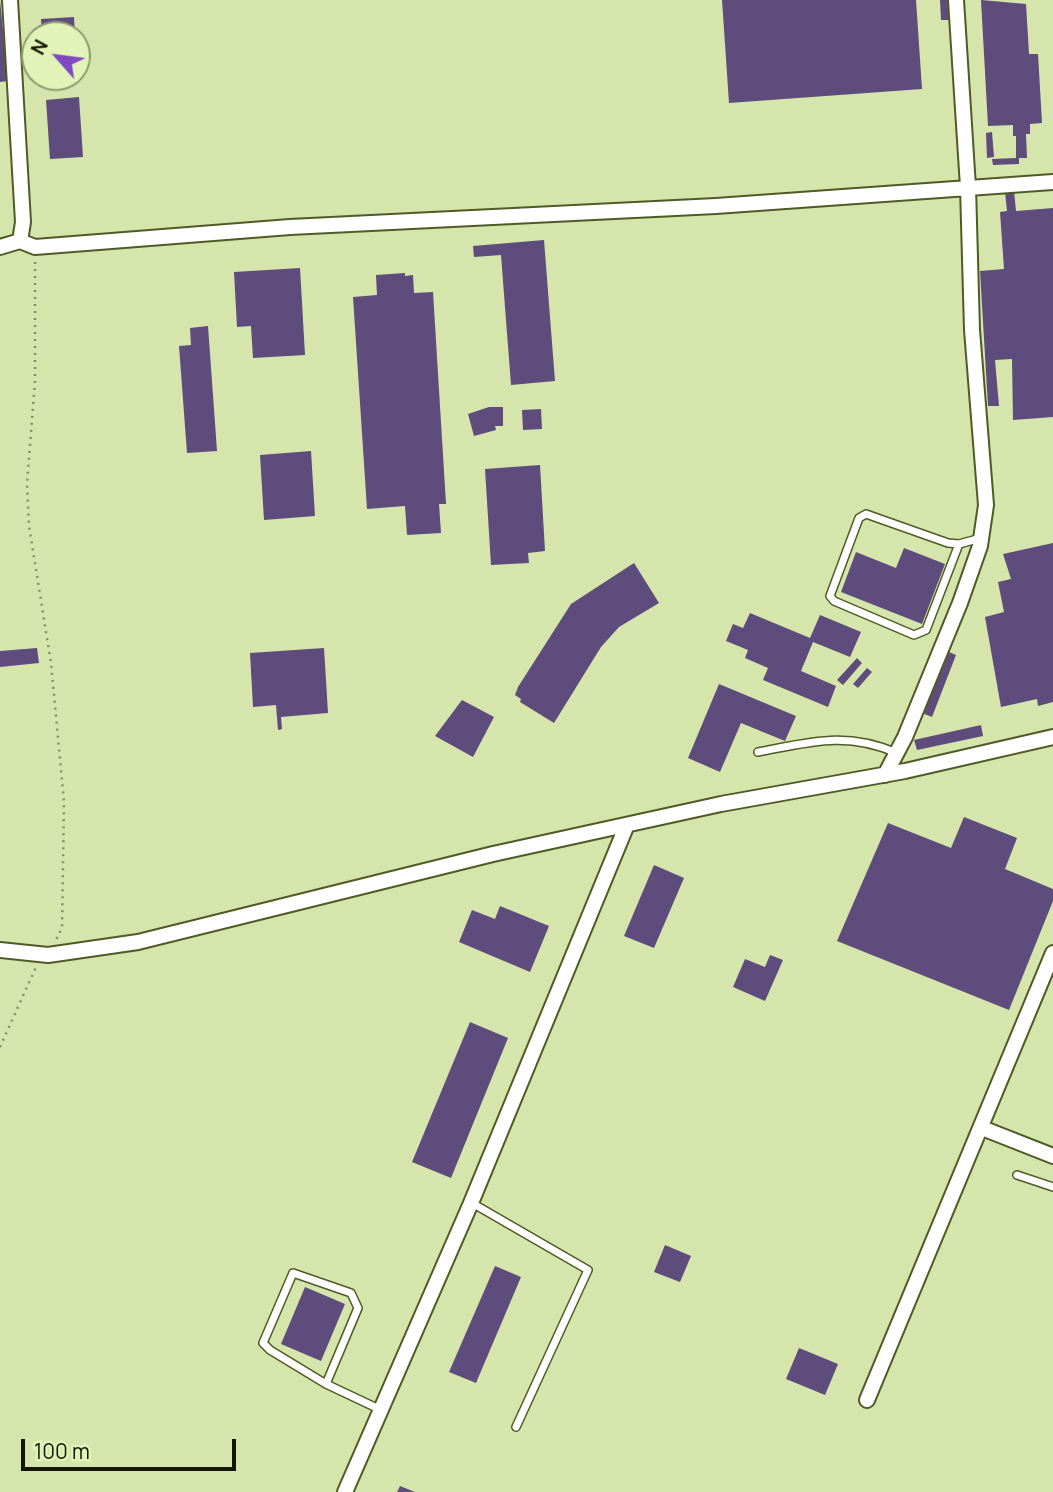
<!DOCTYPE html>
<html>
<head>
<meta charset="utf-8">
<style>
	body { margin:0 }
	#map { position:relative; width:1053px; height:1492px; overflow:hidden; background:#d5e5ab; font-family:Manrope,sans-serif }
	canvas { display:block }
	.north { position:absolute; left:21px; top:21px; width:70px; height:70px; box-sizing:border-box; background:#e2f3b8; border:2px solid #8e9a6f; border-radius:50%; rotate:298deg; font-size:19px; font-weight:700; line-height:28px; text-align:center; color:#111502 }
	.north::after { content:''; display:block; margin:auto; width:24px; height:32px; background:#7e49c1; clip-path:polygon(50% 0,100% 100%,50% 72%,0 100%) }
	.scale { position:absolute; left:21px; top:1439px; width:215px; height:32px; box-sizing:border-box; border:4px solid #111502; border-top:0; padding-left:9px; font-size:21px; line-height:24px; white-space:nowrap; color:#111502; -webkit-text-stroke:5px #e2f3b8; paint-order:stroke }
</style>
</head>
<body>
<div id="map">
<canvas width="1053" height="1492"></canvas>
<div class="north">N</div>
<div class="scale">100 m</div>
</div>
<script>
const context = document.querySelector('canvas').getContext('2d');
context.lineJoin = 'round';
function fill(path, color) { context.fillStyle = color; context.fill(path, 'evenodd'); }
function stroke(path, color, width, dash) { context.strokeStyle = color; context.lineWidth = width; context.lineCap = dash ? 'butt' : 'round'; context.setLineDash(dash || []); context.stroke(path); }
const building = new Path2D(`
	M 0,0 L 8,81 L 0,82 Z
	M 722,0 L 916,0 L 922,89 L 729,103 Z
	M 940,0 L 949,0 L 949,20 L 941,20 Z
	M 981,0 L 1026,4 L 1029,54 L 1038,54 L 1042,123 L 1030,124 L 1030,134 L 1026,134 L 1027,158 L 1019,158 L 1019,164 L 993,165 L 992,159 L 1016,158 L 1016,136 L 1013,136 L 1013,125 L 988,126 Z
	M 74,17 L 75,35 L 42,35 L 41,19 Z
	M 79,97 L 83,157 L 50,159 L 46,100 Z
	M 992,132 L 994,157 L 987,158 L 986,133 Z
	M 1014,191 L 1016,211 L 1053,208 L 1053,417 L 1013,420 L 1012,359 L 995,360 L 999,406 L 988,406 L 980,271 L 1004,269 L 1000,212 L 1007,211 L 1005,192 Z
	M 544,240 L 555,381 L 511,385 L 501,255 L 474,257 L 473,246 Z
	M 300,268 L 305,355 L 253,358 L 251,326 L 237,327 L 234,272 Z
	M 405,273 L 405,276 L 413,275 L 414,293 L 433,292 L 446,504 L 439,504 L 441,533 L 407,535 L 405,506 L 367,509 L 353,297 L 377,295 L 376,275 Z
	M 208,326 L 217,451 L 187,453 L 179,346 L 191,345 L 190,328 Z
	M 489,407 L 503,407 L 503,426 L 495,426 L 496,430 L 474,436 L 468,414 Z
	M 541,409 L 542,429 L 523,430 L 522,410 Z
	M 311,451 L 315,516 L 264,520 L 260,455 Z
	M 540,465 L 545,551 L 528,553 L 529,563 L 491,565 L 485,469 Z
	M 1053,543 L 1053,702 L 1038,706 L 1037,699 L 1001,707 L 985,617 L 1004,612 L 998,582 L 1011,579 L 1003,554 Z
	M 904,548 L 945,564 L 922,624 L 841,592 L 856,552 L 896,568 Z
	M 634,563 L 659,603 L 619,627 L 601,647 L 554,723 L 520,702 L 521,699 L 515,695 L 518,687 L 571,604 Z
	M 750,613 L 810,638 L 820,615 L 861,632 L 850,657 L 813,642 L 801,671 L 836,686 L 828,707 L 763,680 L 768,668 L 745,658 L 748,650 L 726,641 L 733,624 L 743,628 Z
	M 37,648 L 39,663 L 0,667 L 0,651 Z
	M 324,648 L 328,713 L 281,717 L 282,729 L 278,730 L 276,705 L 253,707 L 250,653 Z
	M 949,652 L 956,655 L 932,717 L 922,713 Z
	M 857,658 L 862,663 L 843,685 L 837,680 Z
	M 867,668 L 872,672 L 858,688 L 853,684 Z
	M 719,684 L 796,716 L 785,741 L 741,723 L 720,772 L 688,758 Z
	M 462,700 L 494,717 L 473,757 L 435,736 Z
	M 981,725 L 983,736 L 917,750 L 914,740 Z
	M 964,817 L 1017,838 L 1005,869 L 1053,889 L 1053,901 L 1009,1010 L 837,941 L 888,823 L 951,848 Z
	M 654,865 L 684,878 L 654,948 L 624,936 Z
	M 500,906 L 549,926 L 530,972 L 459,942 L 472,910 L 495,919 Z
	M 770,955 L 783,960 L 765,1001 L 733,987 L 745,959 L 765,967 Z
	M 470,1022 L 508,1038 L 451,1178 L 412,1162 Z
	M 665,1245 L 691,1256 L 680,1282 L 654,1272 Z
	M 495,1266 L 521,1277 L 476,1383 L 449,1372 Z
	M 305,1287 L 345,1304 L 321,1361 L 281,1344 Z
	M 799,1348 L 838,1364 L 825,1395 L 786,1379 Z
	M 400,1486 L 415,1492 L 397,1492 Z`);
const path = new Path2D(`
	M 35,262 L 35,381 L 27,484 L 29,526 L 51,663 L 64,802 L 62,928 L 56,940
	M 0,1047 L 36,967`);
const service = new Path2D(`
	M 959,544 L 926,630 L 914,635 L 834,601 L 830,596 L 859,518 L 866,514 L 948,543 L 959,544 L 981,538
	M 758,752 C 811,742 846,731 897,753
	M 1017,1175 L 1053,1187
	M 472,1203 L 588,1270 L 516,1427
	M 326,1384 L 358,1308 L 351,1293 L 293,1273 L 263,1343 L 270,1350 L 326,1384 L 379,1409`);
const minor = new Path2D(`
	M 20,241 L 35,247 L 290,227 L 716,206 L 1053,182
	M 0,247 L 20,241 L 23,222 L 10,0
	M 885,775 L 905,737 L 960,603 L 980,546 L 986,505 L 972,330 L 968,187 L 956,0
	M 0,950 L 48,955 L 138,942 L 493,854 L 721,804 L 905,771 L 1053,737
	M 982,1128 L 1053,1156
	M 867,1400 L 1053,953
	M 345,1492 L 471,1203 L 626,827`);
fill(building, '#5e4c7c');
stroke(service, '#4e5b25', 10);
stroke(minor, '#4e5b25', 18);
stroke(path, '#848f65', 2.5, [2, 5]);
stroke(service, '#fff', 7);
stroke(minor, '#fff', 14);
</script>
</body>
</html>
